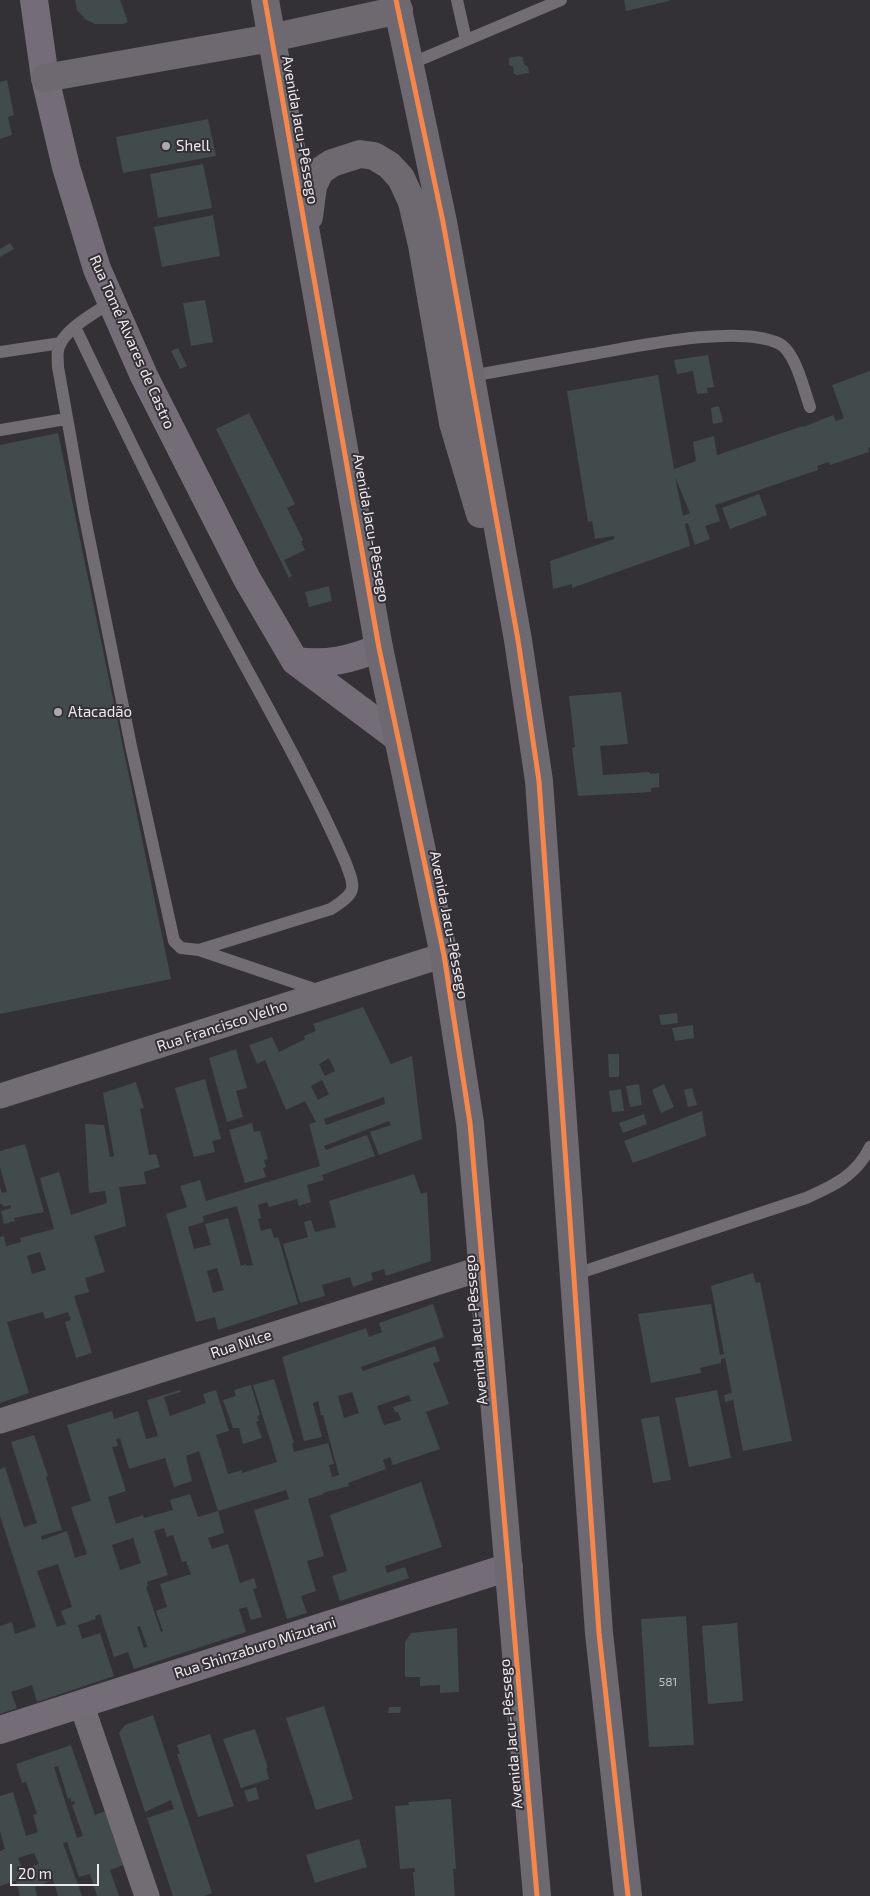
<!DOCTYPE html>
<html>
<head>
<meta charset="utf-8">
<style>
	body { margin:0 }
	#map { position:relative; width:870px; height:1896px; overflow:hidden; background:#333135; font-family:"Exo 2",sans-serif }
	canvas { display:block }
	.scale { position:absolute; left:10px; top:1864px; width:89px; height:22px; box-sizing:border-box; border:2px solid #ece9ed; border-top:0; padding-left:6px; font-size:15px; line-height:18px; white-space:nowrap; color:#ece9ed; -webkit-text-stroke:4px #343036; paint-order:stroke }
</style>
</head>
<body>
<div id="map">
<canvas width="870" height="1896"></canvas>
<div class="scale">20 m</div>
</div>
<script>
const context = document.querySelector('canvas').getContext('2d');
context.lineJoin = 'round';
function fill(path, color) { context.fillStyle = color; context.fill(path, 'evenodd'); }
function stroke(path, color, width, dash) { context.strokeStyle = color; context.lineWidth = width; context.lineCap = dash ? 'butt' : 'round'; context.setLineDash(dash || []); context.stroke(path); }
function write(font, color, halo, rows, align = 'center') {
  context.font = font + ' "Exo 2",sans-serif'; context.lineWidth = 4; context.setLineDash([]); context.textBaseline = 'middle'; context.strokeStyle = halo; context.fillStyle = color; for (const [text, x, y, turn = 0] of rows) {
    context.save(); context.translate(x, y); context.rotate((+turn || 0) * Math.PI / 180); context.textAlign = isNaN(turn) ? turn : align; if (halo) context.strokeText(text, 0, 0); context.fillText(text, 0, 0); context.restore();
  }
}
const building = new Path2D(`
	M 75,0 L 120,0 L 128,22 L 123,24 L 95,24 L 85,19 L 77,10 Z
	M 624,0 L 669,0 L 669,1 L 626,11 Z
	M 519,56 L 523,58 L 524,64 L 528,67 L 529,73 L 517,75 L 514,74 L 513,67 L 509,65 L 509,58 Z
	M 7,80 L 14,115 L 8,117 L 12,135 L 0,139 L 0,82 Z
	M 208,119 L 216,156 L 123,173 L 116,137 Z
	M 203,164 L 212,208 L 158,218 L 150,174 Z
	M 213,215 L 220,256 L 162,267 L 154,227 Z
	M 10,243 L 14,249 L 0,257 L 0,249 Z
	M 205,300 L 213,342 L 191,346 L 183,303 Z
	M 178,348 L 187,366 L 180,369 L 171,351 Z
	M 708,355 L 714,387 L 707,388 L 708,393 L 697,394 L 693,371 L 677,374 L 674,360 Z
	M 870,371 L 870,447 L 868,448 L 869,452 L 830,465 L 829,462 L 817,466 L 818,470 L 715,505 L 720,521 L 705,526 L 710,539 L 695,545 L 688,523 L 685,524 L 690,546 L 572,588 L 572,584 L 553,589 L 550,561 L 614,539 L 614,536 L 595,539 L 592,521 L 588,522 L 567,391 L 658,375 L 674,469 L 696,461 L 693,442 L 714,436 L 717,455 L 803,426 L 803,427 L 833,415 L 836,421 L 844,418 L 832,385 ZM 675,477 L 690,513 L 683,516 Z
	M 719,406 L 723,422 L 713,424 L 711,408 Z
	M 249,413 L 295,504 L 287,508 L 303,540 L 301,542 L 305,550 L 284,560 L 292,576 L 289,578 L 216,429 Z
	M 58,433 L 171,979 L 0,1014 L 0,445 Z
	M 759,494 L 767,515 L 730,529 L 722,508 Z
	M 329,586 L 332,601 L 309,607 L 305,592 Z
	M 621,692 L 628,744 L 600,746 L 603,775 L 650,772 L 650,774 L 659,773 L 659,787 L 651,788 L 651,792 L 578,796 L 572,748 L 575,747 L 569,696 Z
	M 363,1007 L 391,1064 L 412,1056 L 422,1139 L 379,1155 L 370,1132 L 391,1125 L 389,1121 L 324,1146 L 326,1150 L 367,1135 L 375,1156 L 322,1175 L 324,1180 L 307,1185 L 311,1202 L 299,1206 L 297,1199 L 269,1207 L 267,1202 L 258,1205 L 261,1218 L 258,1219 L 261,1231 L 271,1228 L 274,1238 L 278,1237 L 298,1304 L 218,1330 L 215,1317 L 196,1322 L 166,1214 L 187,1207 L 180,1186 L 200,1180 L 206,1201 L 320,1166 L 309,1124 L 316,1122 L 305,1101 L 286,1110 L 265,1060 L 257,1064 L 249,1045 L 272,1037 L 279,1052 L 305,1039 L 304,1036 L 316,1031 L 313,1024 ZM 329,1058 L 335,1071 L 325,1076 L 319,1064 ZM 322,1080 L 329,1094 L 318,1100 L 311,1086 ZM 384,1097 L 385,1104 L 326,1125 L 324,1119 ZM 237,1206 L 253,1265 L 246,1266 L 246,1264 L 241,1266 L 228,1218 L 205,1224 L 211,1245 L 194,1249 L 188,1227 L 204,1222 L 203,1216 ZM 217,1268 L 224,1290 L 213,1293 L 207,1271 Z
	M 677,1013 L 678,1023 L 661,1025 L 659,1015 Z
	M 693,1025 L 694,1038 L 675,1041 L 672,1028 Z
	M 236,1049 L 247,1088 L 236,1091 L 243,1117 L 227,1122 L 209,1058 Z
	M 608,1054 L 619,1054 L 619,1077 L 609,1077 Z
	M 205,1079 L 221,1139 L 212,1141 L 215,1152 L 194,1157 L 175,1088 Z
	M 136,1082 L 144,1108 L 140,1109 L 149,1155 L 156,1154 L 160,1167 L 144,1172 L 146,1184 L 119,1187 L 126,1226 L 94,1236 L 105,1272 L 85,1278 L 89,1292 L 74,1296 L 92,1353 L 76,1358 L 65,1322 L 71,1320 L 68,1312 L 45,1319 L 43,1312 L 7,1322 L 29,1393 L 0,1403 L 0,1237 L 4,1236 L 6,1246 L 21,1242 L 20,1238 L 54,1229 L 40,1178 L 59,1172 L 71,1215 L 107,1203 L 105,1191 L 89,1193 L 85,1124 L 104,1125 L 110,1157 L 114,1156 L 103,1093 ZM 40,1252 L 46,1270 L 32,1274 L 27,1256 Z
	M 639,1084 L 642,1105 L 630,1107 L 626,1086 Z
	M 664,1084 L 674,1107 L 661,1113 L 652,1090 Z
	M 692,1088 L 697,1105 L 688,1107 L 684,1090 Z
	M 621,1089 L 624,1111 L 612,1112 L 609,1091 Z
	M 702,1111 L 706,1136 L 633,1163 L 624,1141 Z
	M 644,1114 L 647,1124 L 623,1133 L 619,1123 Z
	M 252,1123 L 254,1132 L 260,1131 L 268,1159 L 264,1160 L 266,1167 L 263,1168 L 266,1177 L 245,1183 L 229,1130 Z
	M 25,1144 L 44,1212 L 14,1218 L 15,1221 L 4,1224 L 1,1211 L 11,1208 L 10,1205 L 3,1207 L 2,1204 L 0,1204 L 0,1187 L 2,1193 L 7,1192 L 0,1167 L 0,1151 Z
	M 414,1174 L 421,1194 L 427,1192 L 431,1261 L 386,1276 L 384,1269 L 371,1273 L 373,1280 L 353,1287 L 350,1277 L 322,1285 L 325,1296 L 300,1303 L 283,1244 L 308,1237 L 304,1222 L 311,1220 L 315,1232 L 336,1227 L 329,1201 Z
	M 753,1273 L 756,1283 L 760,1282 L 792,1441 L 743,1451 L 733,1400 L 725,1402 L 724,1395 L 732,1393 L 725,1358 L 721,1359 L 721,1363 L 700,1368 L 701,1373 L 651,1383 L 638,1314 L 711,1304 L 720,1355 L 724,1354 L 711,1286 Z
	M 433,1304 L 444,1337 L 361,1367 L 363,1371 L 435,1346 L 440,1361 L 433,1363 L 449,1404 L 426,1412 L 440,1449 L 393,1465 L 390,1457 L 383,1460 L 386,1469 L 348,1483 L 349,1486 L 323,1493 L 324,1494 L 308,1499 L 324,1556 L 307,1561 L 316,1591 L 301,1596 L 307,1613 L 287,1619 L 254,1510 L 289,1499 L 286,1490 L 218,1511 L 199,1451 L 186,1456 L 192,1481 L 174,1487 L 165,1458 L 129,1469 L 120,1438 L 116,1439 L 118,1446 L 112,1447 L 126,1491 L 108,1497 L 116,1524 L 143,1515 L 144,1518 L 173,1510 L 170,1500 L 190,1494 L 198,1517 L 218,1511 L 224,1533 L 208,1538 L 212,1549 L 228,1544 L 240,1583 L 254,1578 L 257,1588 L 253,1589 L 262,1617 L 251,1620 L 247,1607 L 239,1609 L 246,1632 L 134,1669 L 128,1652 L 114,1657 L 100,1614 L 95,1616 L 96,1619 L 78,1625 L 82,1639 L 100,1633 L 114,1676 L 37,1702 L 32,1685 L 11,1692 L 17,1708 L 0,1714 L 0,1626 L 12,1622 L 15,1634 L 36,1627 L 0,1516 L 0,1469 L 5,1467 L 24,1527 L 37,1523 L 11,1442 L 34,1435 L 48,1476 L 46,1477 L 62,1530 L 41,1536 L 42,1540 L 67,1531 L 75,1558 L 87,1554 L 71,1507 L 91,1501 L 67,1425 L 112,1411 L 114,1419 L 138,1411 L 146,1439 L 158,1436 L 147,1400 L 180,1390 L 181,1392 L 164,1397 L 170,1416 L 206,1403 L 203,1394 L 216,1390 L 229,1431 L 216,1435 L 228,1474 L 242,1470 L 242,1473 L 277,1462 L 253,1385 L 274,1379 L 294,1443 L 292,1443 L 294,1452 L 328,1443 L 334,1464 L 329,1465 L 332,1477 L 339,1475 L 323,1415 L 321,1415 L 318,1401 L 313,1403 L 322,1437 L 304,1441 L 282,1357 L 366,1328 L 369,1337 L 382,1332 L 379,1323 ZM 352,1392 L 359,1413 L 344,1418 L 338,1396 ZM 409,1395 L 411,1401 L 393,1407 L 395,1412 L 398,1412 L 401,1420 L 384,1425 L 377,1406 ZM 164,1528 L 167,1537 L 173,1535 L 182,1562 L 186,1561 L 191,1574 L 160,1584 L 167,1607 L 156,1611 L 163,1631 L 161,1632 L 146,1587 L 148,1586 L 147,1582 L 168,1575 L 154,1531 ZM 133,1538 L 141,1563 L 120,1570 L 112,1545 ZM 58,1564 L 72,1607 L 61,1611 L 66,1624 L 57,1627 L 37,1571 ZM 140,1626 L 147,1646 L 144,1648 L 137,1627 Z
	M 251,1385 L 260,1415 L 257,1416 L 259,1421 L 256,1422 L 262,1438 L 243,1444 L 239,1428 L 233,1428 L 223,1400 L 236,1396 L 234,1390 Z
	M 717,1390 L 731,1458 L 689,1467 L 675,1398 Z
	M 659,1416 L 671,1480 L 653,1483 L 641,1419 Z
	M 421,1482 L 442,1547 L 385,1566 L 387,1573 L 405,1567 L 409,1578 L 340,1601 L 332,1576 L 347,1571 L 330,1515 Z
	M 686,1616 L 694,1745 L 649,1747 L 641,1619 Z
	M 737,1623 L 743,1701 L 708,1704 L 702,1626 Z
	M 457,1628 L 459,1692 L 440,1693 L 440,1685 L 420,1686 L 420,1677 L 405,1677 L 405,1642 L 411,1633 Z
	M 324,1706 L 353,1799 L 316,1810 L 286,1718 Z
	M 389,1707 L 401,1707 L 400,1713 L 388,1713 Z
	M 153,1715 L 212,1893 L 204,1896 L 173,1896 L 147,1818 L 174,1809 L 171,1800 L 145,1812 L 119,1733 L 125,1725 Z
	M 255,1729 L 268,1768 L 266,1768 L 269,1779 L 241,1788 L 223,1739 Z
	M 210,1734 L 234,1806 L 198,1817 L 177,1754 L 180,1754 L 177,1745 Z
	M 71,1745 L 95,1815 L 108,1810 L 126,1864 L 110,1870 L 119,1896 L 97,1896 L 90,1874 L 79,1877 L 67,1842 L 63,1843 L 82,1896 L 58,1896 L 53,1880 L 35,1887 L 37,1896 L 20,1896 L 16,1881 L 0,1886 L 0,1851 L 5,1849 L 0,1831 L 0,1796 L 13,1792 L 26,1836 L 38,1832 L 33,1815 L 37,1814 L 26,1782 L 22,1783 L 16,1764 ZM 58,1766 L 68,1799 L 71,1798 L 71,1802 L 74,1801 L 75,1804 L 72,1805 L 83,1836 L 77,1838 L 54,1767 ZM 34,1853 L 39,1864 L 23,1869 L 18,1858 Z
	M 256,1787 L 259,1799 L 248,1802 L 244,1791 Z
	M 451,1799 L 456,1869 L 453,1869 L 455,1896 L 415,1896 L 413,1872 L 415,1872 L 414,1868 L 400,1869 L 395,1806 L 409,1805 L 408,1802 Z
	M 359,1839 L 367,1867 L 315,1883 L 306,1855 Z`);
const lane = new Path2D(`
	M 457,0 L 466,40
	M 410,64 L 561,0
	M 75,327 C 119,419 164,511 211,602 C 256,688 306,772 345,861 C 356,890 357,892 331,909 L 199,950 L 181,948 L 174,941 L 131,746 L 84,513 L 58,367 C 58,362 57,355 58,350 C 62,330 95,313 111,302
	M 0,352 L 61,343
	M 471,376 C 510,369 548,362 587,355 C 634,347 736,324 778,343 C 795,350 804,390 810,407
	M 0,430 L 66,419
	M 199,950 L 320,991
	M 573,1275 L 806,1198 C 833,1186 856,1176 870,1147`);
const street = new Path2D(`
	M 0,1096 L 444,955
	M 0,1421 L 483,1268
	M 81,1703 L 147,1896`);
const secondary = new Path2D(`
	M 34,0 L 45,78 L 66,167 L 97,269 L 144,376 L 247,579 L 295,661 L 398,738
	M 295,661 C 328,665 349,660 379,648
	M 0,1730 L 509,1567`);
const highway = new Path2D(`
	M 265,0 L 379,648 L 444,955 L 470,1123 L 537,1896
	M 396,0 L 443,222 L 518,640 L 539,781 L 599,1633 L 628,1896
	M 45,78 L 271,38 L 399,10
	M 309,217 L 313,186 L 320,171 L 332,163 L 360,154 L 374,156 L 389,165 L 401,178 L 412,202 L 422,245 L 453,423 L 480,514`);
const cycleway = new Path2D(`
	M 265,0 L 379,648 L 444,955 L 470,1123 L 537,1896
	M 396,0 L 443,222 L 518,640 L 539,781 L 599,1633 L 628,1896`);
const markers = [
	[166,146,5,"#aba9ad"],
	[58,712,5,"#aba9ad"]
];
const numberNames = [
	["581",668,1682]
];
const streetNames = [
	["Avenida Jacu-Pêssego",300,130,80],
	["Rua Tomé Alvares de Castro",132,342,66],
	["Avenida Jacu-Pêssego",371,528,80],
	["Avenida Jacu-Pêssego",449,925,79],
	["Rua Francisco Velho",222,1026,-18],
	["Avenida Jacu-Pêssego",476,1330,-95],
	["Rua Nilce",241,1344,-18],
	["Rua Shinzaburo Mizutani",255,1648,-18],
	["Avenida Jacu-Pêssego",511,1734,-95]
];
const poiNames = [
	["Shell",176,146],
	["Atacadão",68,712]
];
fill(building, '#414b4b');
stroke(lane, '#726c75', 12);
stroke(street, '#726c75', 25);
stroke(secondary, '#746d78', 28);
stroke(highway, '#6e6871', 28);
stroke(cycleway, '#f5874c', 5);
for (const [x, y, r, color] of markers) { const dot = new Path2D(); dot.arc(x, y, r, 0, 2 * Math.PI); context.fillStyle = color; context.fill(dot); stroke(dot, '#343036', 2); }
write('12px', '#c1c2c4', null, numberNames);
write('15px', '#ece9ed', '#343036', streetNames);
write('15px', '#ece9ed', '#343036', poiNames, 'left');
</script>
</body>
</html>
